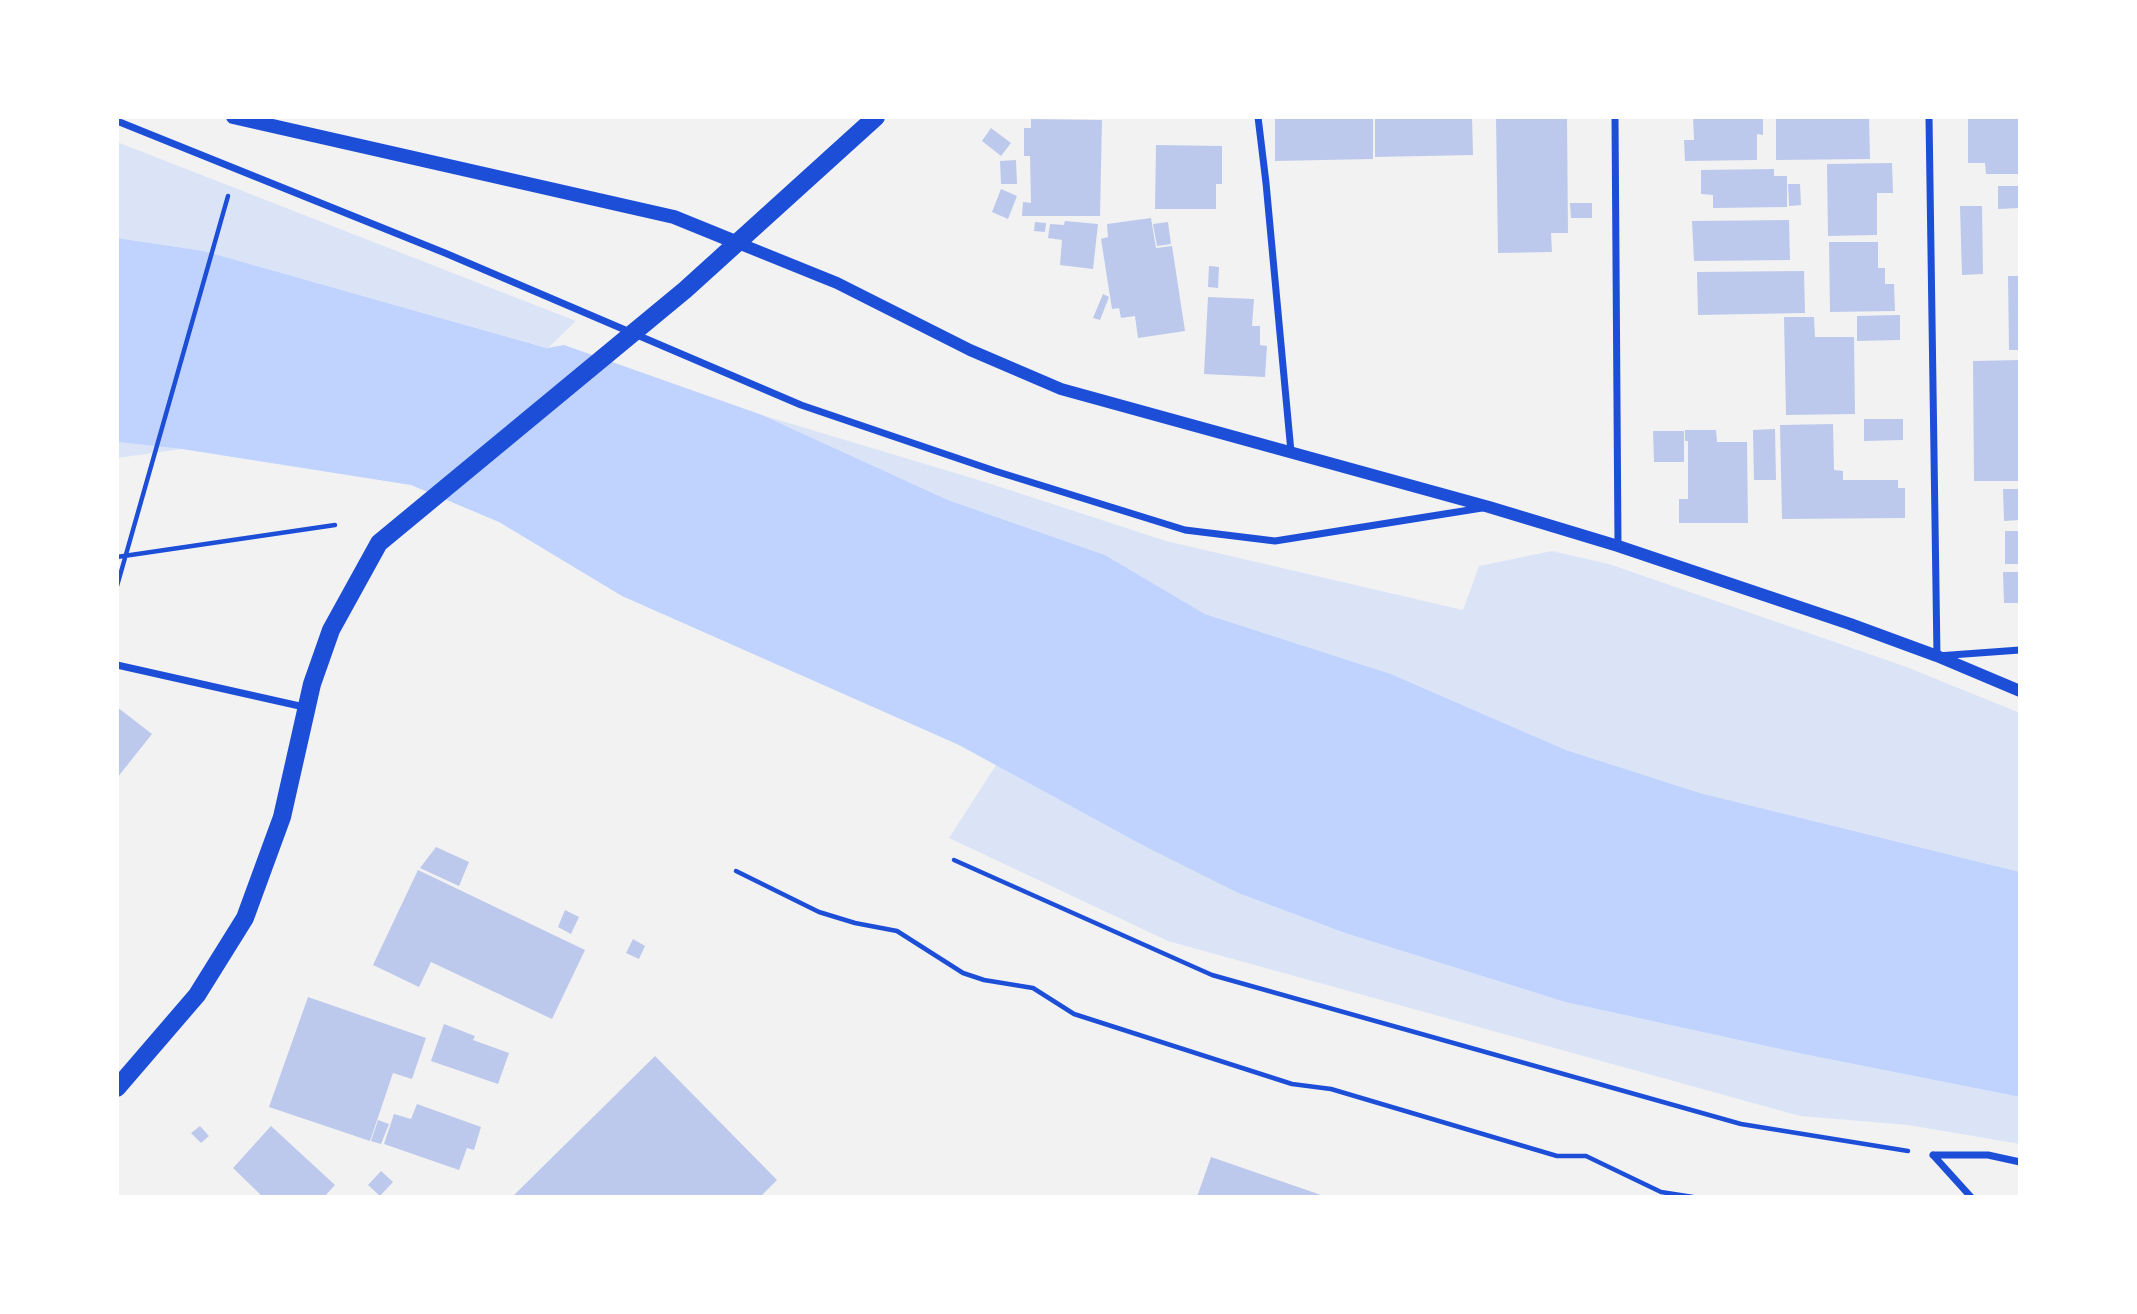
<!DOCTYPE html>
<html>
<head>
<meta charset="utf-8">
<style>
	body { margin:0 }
	#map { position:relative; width:2137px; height:1314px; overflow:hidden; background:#f2f2f2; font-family:"Alegreya Sans",sans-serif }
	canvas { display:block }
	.frame { position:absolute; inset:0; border:119px solid #fff; pointer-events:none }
</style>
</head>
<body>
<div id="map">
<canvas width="2137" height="1314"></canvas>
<div class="frame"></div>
</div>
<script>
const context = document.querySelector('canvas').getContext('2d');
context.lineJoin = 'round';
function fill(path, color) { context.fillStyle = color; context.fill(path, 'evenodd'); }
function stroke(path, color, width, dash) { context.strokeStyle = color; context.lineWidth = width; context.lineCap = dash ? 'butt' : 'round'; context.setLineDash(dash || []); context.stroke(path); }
const green = new Path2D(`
	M 117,142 L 576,321 L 548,348 L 204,251 L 117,238 Z
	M 762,415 L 985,482 L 1166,541 L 1463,610 L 1479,566 L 1552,551 L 1609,564 L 1904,666 L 2020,713 L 2020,872 L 1700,793 L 1566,750 L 1391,674 L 1205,614 L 1105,555 L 948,500 Z
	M 117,442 L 182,449 L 117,458 Z
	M 996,765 L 1144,846 L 1238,893 L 1345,933 L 1565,1002 L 1803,1054 L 2020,1097 L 2020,1144 L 1908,1125 L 1800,1116 L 1168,941 L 949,838 Z`);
const water = new Path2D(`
	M 117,238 L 204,251 L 547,348 L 564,345 L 762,415 L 948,500 L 1105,555 L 1205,614 L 1391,674 L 1566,750 L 1700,793 L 2020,872 L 2020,1097 L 1803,1054 L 1565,1002 L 1345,933 L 1238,893 L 1144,846 L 959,745 L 622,596 L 499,522 L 411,485 L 182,449 L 117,442 Z`);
const building = new Path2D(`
	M 1275,117 L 1373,117 L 1373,159 L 1275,161 Z
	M 1375,117 L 1472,117 L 1473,155 L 1375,157 Z
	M 1496,117 L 1567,117 L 1568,233 L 1551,233 L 1552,252 L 1498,253 Z
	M 1693,117 L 1763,117 L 1763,135 L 1757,134 L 1757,160 L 1685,161 L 1684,140 L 1694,140 Z
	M 1776,117 L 1869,117 L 1870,159 L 1776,160 Z
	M 2020,117 L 2020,174 L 1986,174 L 1985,163 L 1968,163 L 1968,118 Z
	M 1031,119 L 1102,120 L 1100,216 L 1022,216 L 1023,202 L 1031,203 L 1030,156 L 1024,156 L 1024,128 L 1031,128 Z
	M 991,128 L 1011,143 L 1001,156 L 982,141 Z
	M 1156,145 L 1222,146 L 1222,184 L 1216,184 L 1216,209 L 1155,209 Z
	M 1016,160 L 1017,184 L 1001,184 L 1000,161 Z
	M 1892,163 L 1893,193 L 1877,193 L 1877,235 L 1828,236 L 1827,164 Z
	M 1774,169 L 1774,176 L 1787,176 L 1787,207 L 1713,208 L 1713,195 L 1701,194 L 1701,170 Z
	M 1788,184 L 1800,184 L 1801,205 L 1789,206 Z
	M 1998,186 L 2020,186 L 2020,208 L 1998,209 Z
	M 1001,189 L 1017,196 L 1008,219 L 992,212 Z
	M 1570,203 L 1592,203 L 1592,218 L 1571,218 Z
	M 1960,206 L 1982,206 L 1983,274 L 1962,275 Z
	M 1151,218 L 1156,248 L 1172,246 L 1185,331 L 1138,338 L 1135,316 L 1121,318 L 1119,308 L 1112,309 L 1101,239 L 1108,237 L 1107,224 Z
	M 1789,220 L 1790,260 L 1694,261 L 1692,221 Z
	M 1065,221 L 1098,224 L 1093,269 L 1060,265 L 1062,240 L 1048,238 L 1050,224 L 1064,225 Z
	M 1035,222 L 1046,223 L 1045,232 L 1034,231 Z
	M 1168,222 L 1171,244 L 1157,246 L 1153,224 Z
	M 1829,242 L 1878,242 L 1878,268 L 1885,268 L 1885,284 L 1894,284 L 1895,311 L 1830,312 Z
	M 1209,266 L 1219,267 L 1218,288 L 1208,287 Z
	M 1804,271 L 1805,313 L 1698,315 L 1697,272 Z
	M 2008,276 L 2020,276 L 2020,350 L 2009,350 Z
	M 1103,294 L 1109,297 L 1100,320 L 1093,318 Z
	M 1208,297 L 1254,299 L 1252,326 L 1260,326 L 1260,345 L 1267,346 L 1265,377 L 1204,374 Z
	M 1900,315 L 1900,340 L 1857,341 L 1857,316 Z
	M 1784,317 L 1814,317 L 1815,337 L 1854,337 L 1855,414 L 1786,415 Z
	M 2020,360 L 2020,481 L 1974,481 L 1973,361 Z
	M 1864,419 L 1903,419 L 1903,440 L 1864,441 Z
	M 1833,424 L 1834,470 L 1843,471 L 1843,480 L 1898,480 L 1898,488 L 1905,488 L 1905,518 L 1782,519 L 1780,425 Z
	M 1775,429 L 1776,480 L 1754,480 L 1753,430 Z
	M 1685,430 L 1716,430 L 1717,442 L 1747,442 L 1748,523 L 1679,523 L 1679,499 L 1688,499 L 1688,441 L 1685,441 Z
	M 1653,431 L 1684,431 L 1684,462 L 1654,462 Z
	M 2003,489 L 2020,489 L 2020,520 L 2004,521 Z
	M 2005,531 L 2020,531 L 2020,564 L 2005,564 Z
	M 2003,572 L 2020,572 L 2020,603 L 2004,603 Z
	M 117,707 L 152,734 L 117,778 Z
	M 436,847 L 469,862 L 459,886 L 420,868 Z
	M 418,870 L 585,950 L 552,1019 L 431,962 L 419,987 L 373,965 Z
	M 565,910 L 579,917 L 571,934 L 558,927 Z
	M 633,939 L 645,946 L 639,959 L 626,953 Z
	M 308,997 L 426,1038 L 412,1079 L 393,1073 L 370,1141 L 269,1107 Z
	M 444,1024 L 475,1036 L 473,1040 L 509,1053 L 498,1084 L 431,1061 Z
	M 655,1056 L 777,1180 L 760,1197 L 512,1197 Z
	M 417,1104 L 481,1127 L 474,1150 L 467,1148 L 459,1170 L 384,1144 L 394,1114 L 411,1119 Z
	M 378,1120 L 389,1124 L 381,1144 L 371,1141 Z
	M 200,1126 L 209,1136 L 201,1143 L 191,1133 Z
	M 271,1126 L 335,1185 L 324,1197 L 263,1197 L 233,1168 Z
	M 1211,1157 L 1324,1196 L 1324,1197 L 1197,1197 Z
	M 381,1171 L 393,1182 L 380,1196 L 368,1185 Z`);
const path = new Path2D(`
	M 117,557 L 335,525
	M 117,586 L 228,196
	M 954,860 L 1212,975 L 1741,1124 L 1908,1151
	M 736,871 L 819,912 L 855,923 L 897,931 L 963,973 L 984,980 L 1033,988 L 1074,1014 L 1292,1084 L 1331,1089 L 1557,1156 L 1586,1156 L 1661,1192 L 1693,1197`);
const minor = new Path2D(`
	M 1258,117 L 1266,183 L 1291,452
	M 1615,117 L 1618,546
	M 1929,117 L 1937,656 L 2020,650
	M 117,121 L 445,253 L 801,405 L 995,471 L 1185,530 L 1275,541 L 1482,508
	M 117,665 L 304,707
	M 1933,1155 L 1988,1155 L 2020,1162
	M 1933,1155 L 1971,1197`);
const tertiary = new Path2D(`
	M 738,243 L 837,283 L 970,350 L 1061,389 L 1489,507 L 1618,546 L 1850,624 L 1937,656 L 2020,691`);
const secondary = new Path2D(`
	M 233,117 L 674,217 L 738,243`);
const primary = new Path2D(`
	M 117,1088 L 197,995 L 245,918 L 282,817 L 312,684 L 331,630 L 379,543 L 685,290 L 876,117`);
fill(green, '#dbe4f7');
fill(water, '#bfd3fe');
fill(building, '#bdc9ec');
stroke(path, '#1d4ed8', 4.5);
stroke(minor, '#1d4ed8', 7);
stroke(tertiary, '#1d4ed8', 12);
stroke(secondary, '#1d4ed8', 14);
stroke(primary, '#1d4ed8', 18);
</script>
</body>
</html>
